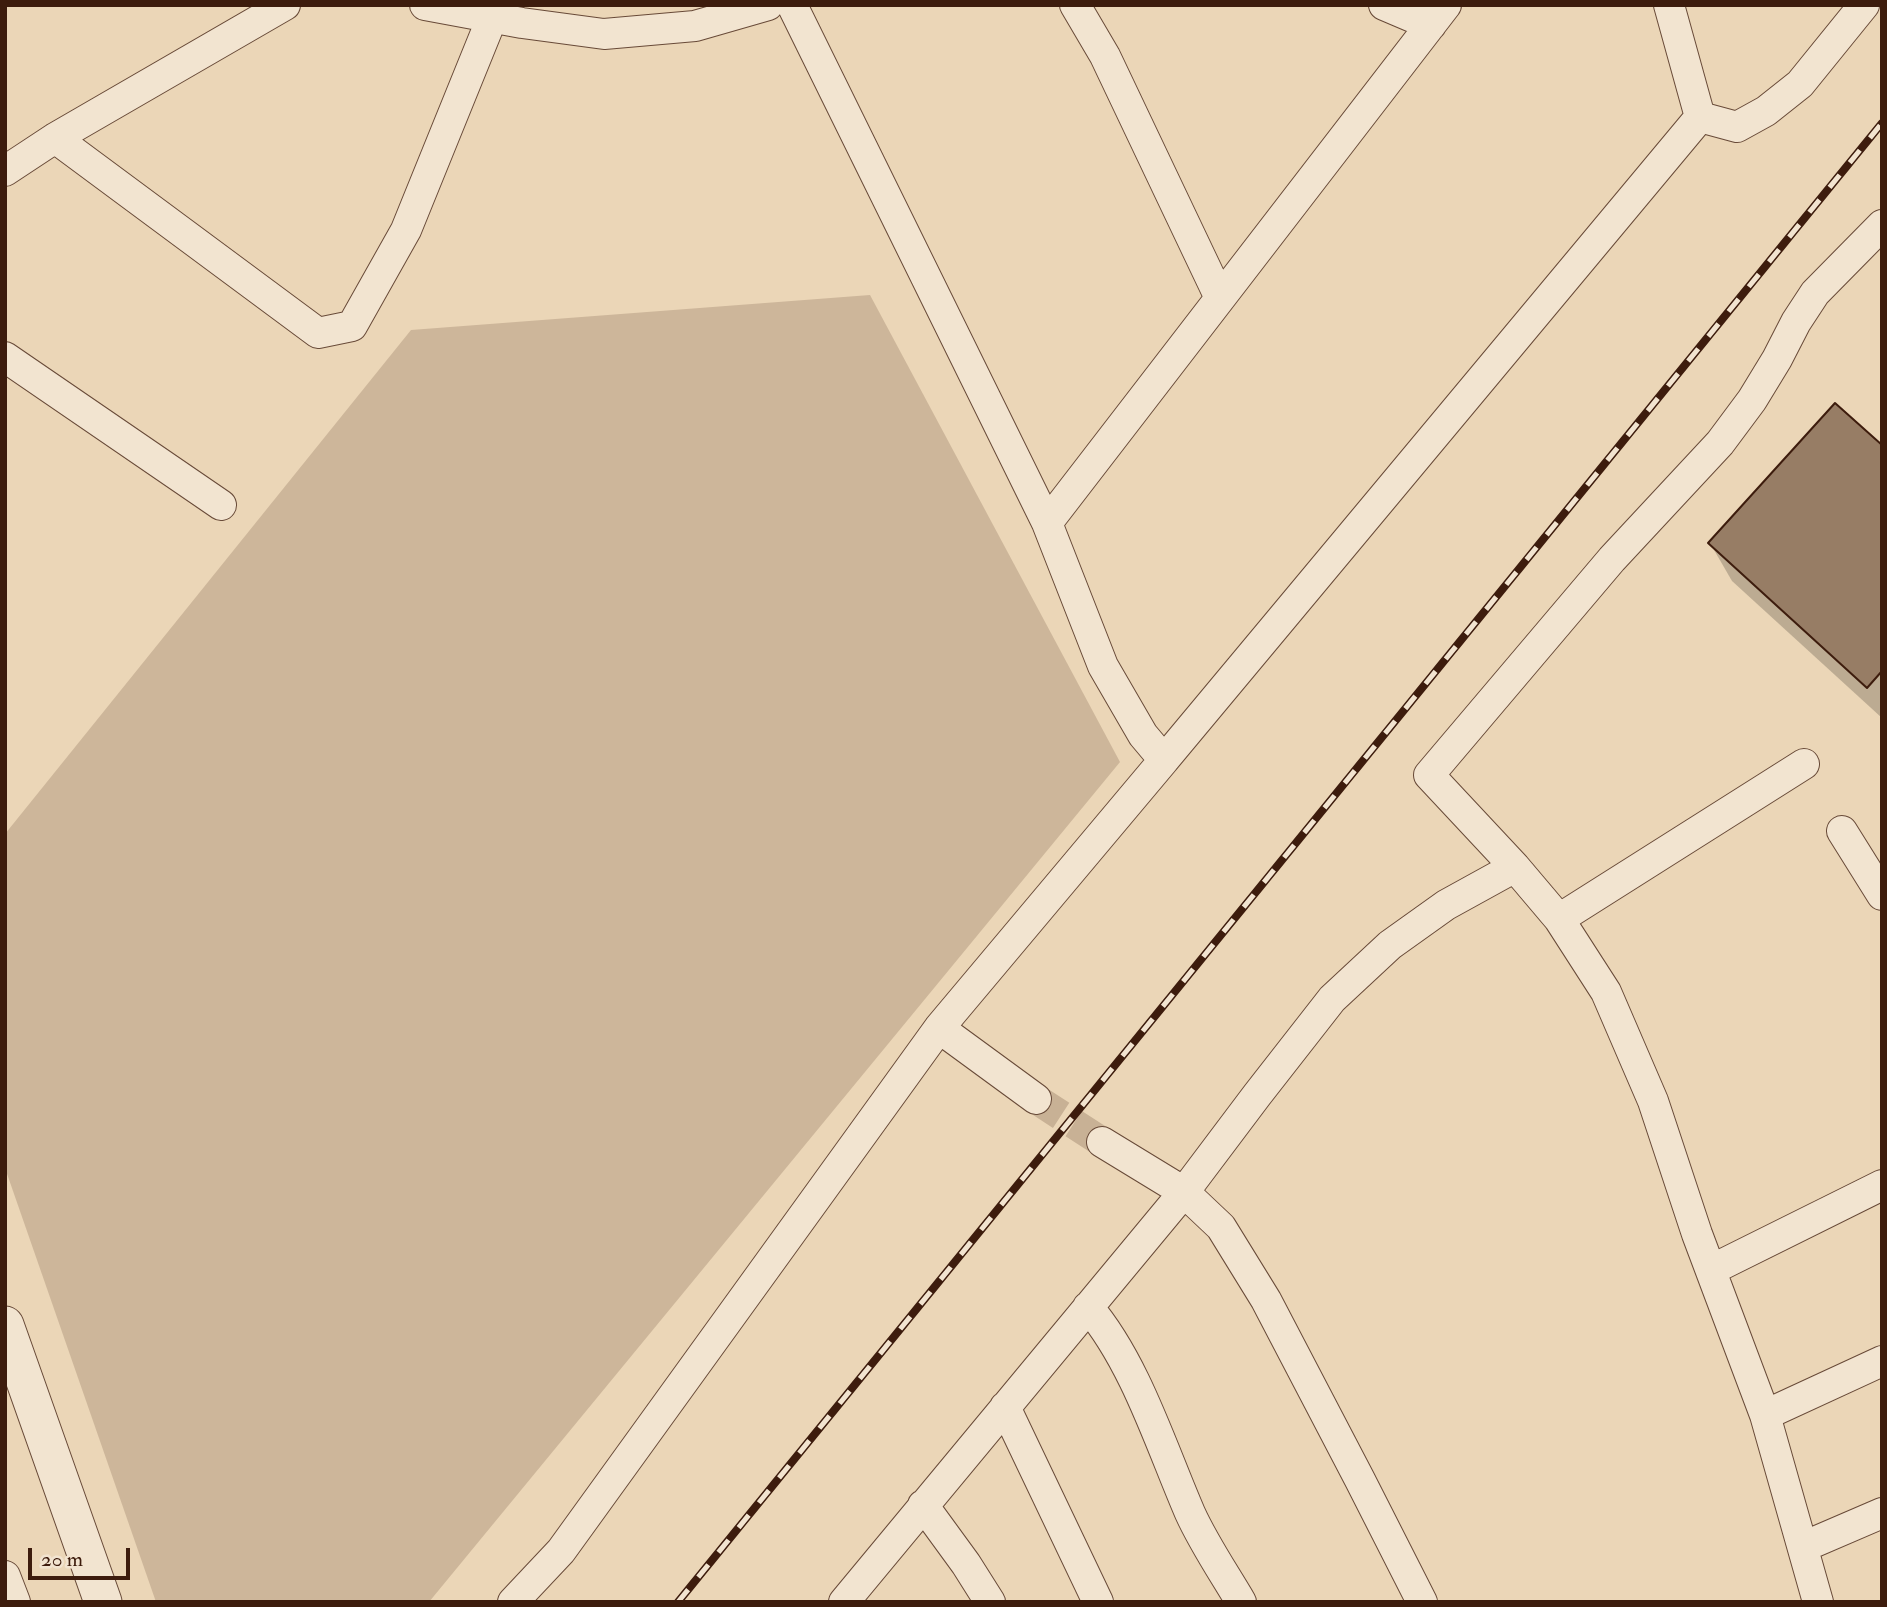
<!DOCTYPE html>
<html>
<head>
<meta charset="utf-8">
<style>
	body { margin:0 }
	#map { position:relative; width:1887px; height:1607px; overflow:hidden; background:#ebd6b7; font-family:"IM FELL Double Pica",serif }
	canvas { display:block }
	.frame { position:absolute; inset:0; border:7px solid #3d1c0d; pointer-events:none }
	.scale { position:absolute; left:28px; top:1548px; width:102px; height:32px; box-sizing:border-box; border:4px solid #3d1c0d; border-top:0; padding-left:9px; font-size:21px; line-height:24px; white-space:nowrap; color:#3d1c0d; -webkit-text-stroke:5px #f2e4d0; paint-order:stroke }
</style>
</head>
<body>
<div id="map">
<canvas width="1887" height="1607"></canvas>
<div class="frame"></div>
<div class="scale">20 m</div>
</div>
<script>
const context = document.querySelector('canvas').getContext('2d');
context.lineJoin = 'round';
function fill(path, color) { context.fillStyle = color; context.fill(path, 'evenodd'); }
function stroke(path, color, width, dash) { context.strokeStyle = color; context.lineWidth = width; context.lineCap = dash ? 'butt' : 'round'; context.setLineDash(dash || []); context.stroke(path); }
const green = new Path2D(`
	M 870,295 L 1120,762 L 429,1602 L 156,1602 L 5,1168 L 5,834 L 411,330 Z`);
const shadow = new Path2D(`
	M 1882,447 L 1882,718 L 1732,581 L 1710,543 Z`);
const building = new Path2D(`
	M 1835,403 L 1882,445 L 1882,671 L 1867,688 L 1708,543 Z`);
const minorTunnel = new Path2D(`
	M 1036,1099 L 1102,1142`);
const minor = new Path2D(`
	M 425,5 L 522,23 L 604,34 L 695,26 L 768,5
	M 1075,5 L 1105,56 L 1220,298
	M 1384,5 L 1431,25
	M 1669,5 L 1700,117
	M 1700,117 L 1737,127 L 1766,111 L 1800,84 L 1864,5
	M 55,138 L 318,333 L 352,326 L 406,230 L 492,18
	M 5,171 L 55,138 L 285,5
	M 5,357 L 221,505
	M 1047,523 L 1446,5
	M 1164,760 L 1700,117
	M 1842,831 L 1882,895
	M 1559,919 L 1804,764
	M 939,1028 L 1036,1099
	M 1102,1142 L 1184,1192 L 1221,1227 L 1266,1300 L 1360,1480 L 1422,1602
	M 1711,1270 L 1882,1185
	M 1088,1307 C 1135,1362 1161,1446 1190,1513 C 1204,1544 1224,1573 1241,1602
	M 1005,1407 L 1098,1602
	M 1765,1415 L 1882,1361
	M 923,1505 L 966,1564 L 990,1602
	M 1803,1547 L 1882,1513
	M 5,1576 L 15,1602
	M 513,1602 L 561,1551 L 939,1028 L 1164,760 L 1143,735 L 1103,666 L 1047,523 L 792,5
	M 844,1602 L 1184,1192 L 1257,1095 L 1332,999 L 1390,945 L 1446,905 L 1515,867
	M 1818,1602 L 1765,1415 L 1697,1234 L 1653,1101 L 1606,992 L 1559,919 L 1515,867 L 1429,775 L 1612,559 L 1720,443 L 1752,400 L 1777,359 L 1796,322 L 1815,293 L 1882,225`);
const tertiary = new Path2D(`
	M 5,1325 L 103,1602`);
const rail = new Path2D(`
	M 678,1602 L 1882,123`);
fill(green, '#cdb69a');
fill(shadow, '#0003');
fill(building, '#977d65');
stroke(building, '#3d1c0d', 2);
stroke(minorTunnel, '#c8b195', 30, [30, 15]);
stroke(minor, '#684a38', 32);
stroke(tertiary, '#684a38', 39);
stroke(minor, '#f2e4d0', 30);
stroke(tertiary, '#f2e4d0', 37);
stroke(rail, '#3d1c0d', 8);
stroke(rail, '#f2e4d0', 5, [16]);
</script>
</body>
</html>
